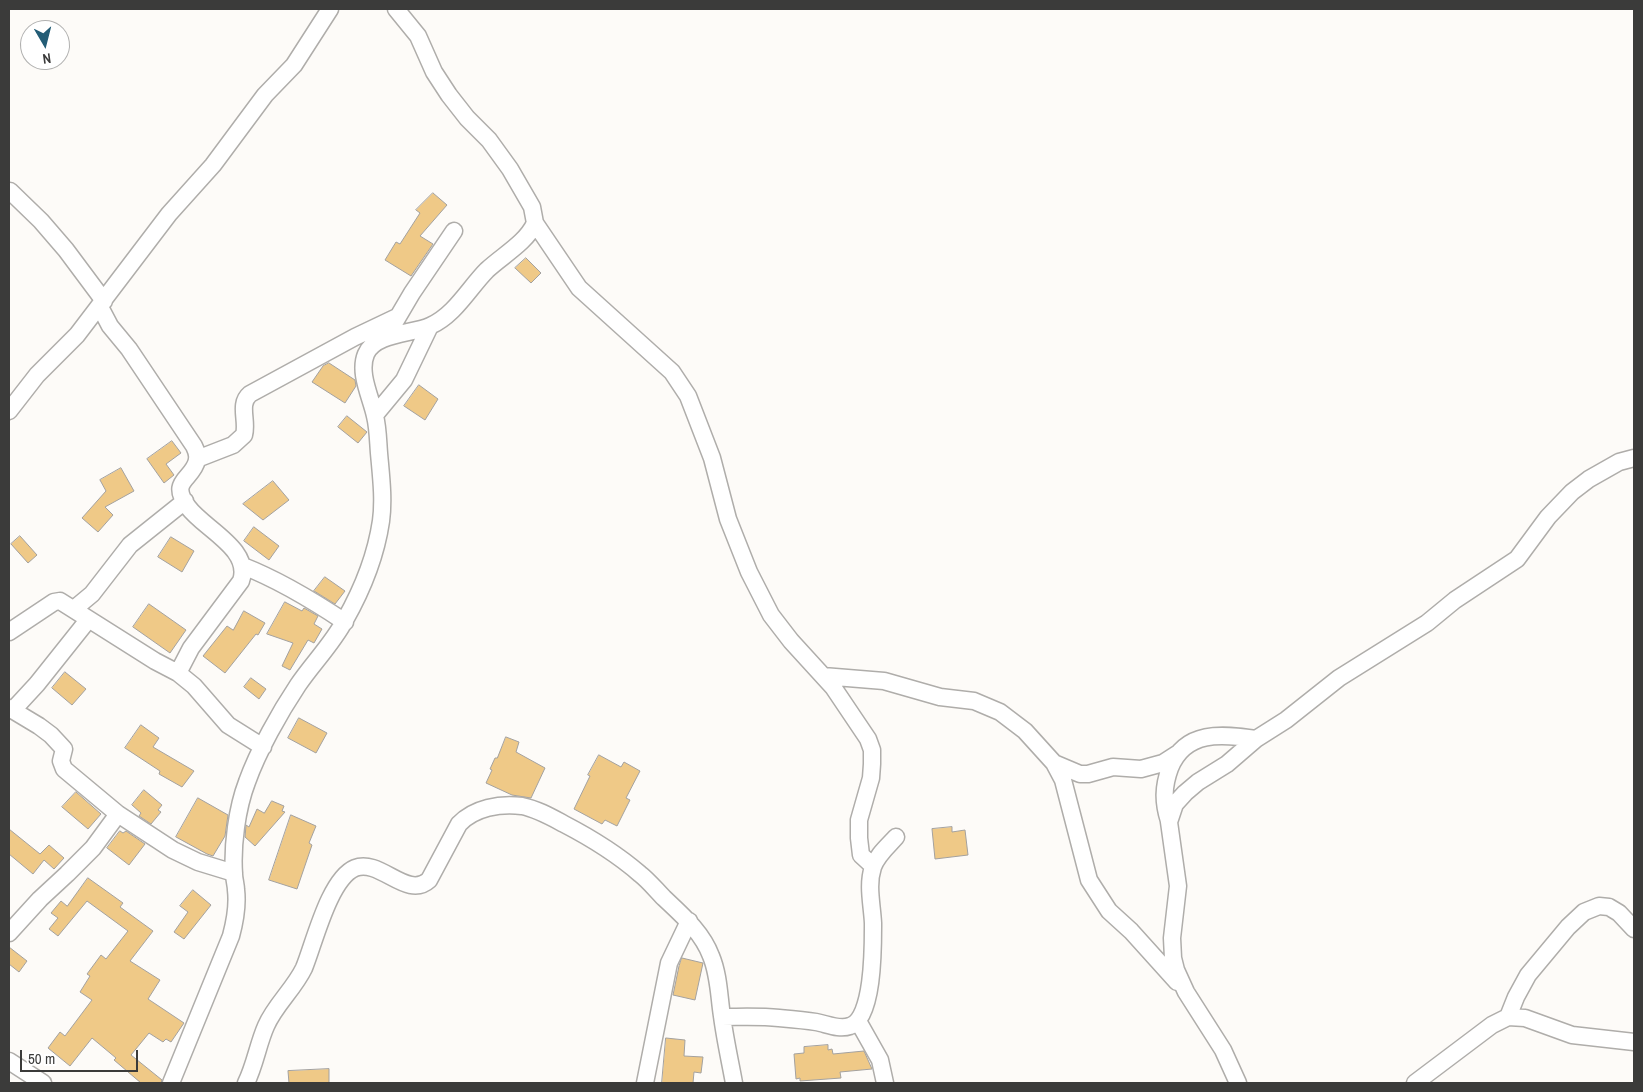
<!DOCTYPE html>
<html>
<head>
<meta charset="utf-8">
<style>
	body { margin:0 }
	#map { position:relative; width:1643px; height:1092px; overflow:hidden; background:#fdfbf8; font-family:"Archivo Narrow",sans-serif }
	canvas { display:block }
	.frame { position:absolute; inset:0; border:10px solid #3b3b3a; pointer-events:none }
	.north { position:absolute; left:20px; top:20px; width:50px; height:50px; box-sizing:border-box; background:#fff; border:1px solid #b1b1b0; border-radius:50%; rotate:172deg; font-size:14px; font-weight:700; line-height:20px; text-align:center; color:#3b3b3a }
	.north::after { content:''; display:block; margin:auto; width:18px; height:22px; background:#235d76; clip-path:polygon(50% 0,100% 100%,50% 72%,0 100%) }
	.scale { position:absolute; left:20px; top:1050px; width:118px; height:22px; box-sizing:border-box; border:2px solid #3b3b3a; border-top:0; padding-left:6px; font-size:15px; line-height:18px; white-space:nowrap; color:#3b3b3a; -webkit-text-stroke:4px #fff; paint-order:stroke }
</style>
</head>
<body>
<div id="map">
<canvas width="1643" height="1092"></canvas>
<div class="frame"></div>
<div class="north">N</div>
<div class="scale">50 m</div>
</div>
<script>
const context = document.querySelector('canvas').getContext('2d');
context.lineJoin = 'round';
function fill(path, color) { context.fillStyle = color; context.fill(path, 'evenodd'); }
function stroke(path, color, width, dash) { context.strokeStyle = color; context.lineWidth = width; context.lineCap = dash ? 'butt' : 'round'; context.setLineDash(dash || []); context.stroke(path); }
const building = new Path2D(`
	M 433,193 L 447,205 L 420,236 L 433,244 L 411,276 L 385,260 L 396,242 L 400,244 L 420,213 L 416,210 Z
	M 526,258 L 541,273 L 531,283 L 515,268 Z
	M 329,363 L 355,380 L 356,386 L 345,403 L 312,382 L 323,366 Z
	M 419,385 L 438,399 L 425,420 L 404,406 Z
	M 347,416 L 367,432 L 358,443 L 338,427 Z
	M 172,441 L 181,453 L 166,464 L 174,475 L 164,483 L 147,459 Z
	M 121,468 L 134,491 L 105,507 L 113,515 L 98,532 L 82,518 L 106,491 L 100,480 Z
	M 273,481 L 289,500 L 263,520 L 243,504 Z
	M 254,527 L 279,546 L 269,560 L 244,541 Z
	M 20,536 L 37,555 L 28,563 L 11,544 Z
	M 171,537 L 194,551 L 182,572 L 158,557 Z
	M 325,577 L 345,591 L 335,604 L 314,591 Z
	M 285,602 L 302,611 L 304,608 L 318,616 L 314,624 L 322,629 L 314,643 L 308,640 L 290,670 L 282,666 L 293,643 L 267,634 Z
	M 149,604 L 186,630 L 170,653 L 133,627 Z
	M 244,611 L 265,623 L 258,635 L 256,634 L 225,673 L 203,656 L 227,626 L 233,630 Z
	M 65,672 L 86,689 L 72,705 L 52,688 Z
	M 251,678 L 266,689 L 259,699 L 244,687 Z
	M 299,718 L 327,733 L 316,753 L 288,738 Z
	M 141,725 L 159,738 L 153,747 L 194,771 L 182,787 L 159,774 L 160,771 L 125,748 Z
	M 506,737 L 519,742 L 516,752 L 545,768 L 531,798 L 512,795 L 486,783 L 492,770 L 490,769 L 495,758 L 497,758 Z
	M 599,755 L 621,767 L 624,762 L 640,771 L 626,798 L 630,800 L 617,826 L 605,820 L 602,824 L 574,809 L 590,776 L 588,775 Z
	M 144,790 L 162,805 L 158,810 L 161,812 L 151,824 L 139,816 L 141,813 L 132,805 Z
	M 76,792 L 101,814 L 88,829 L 62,807 Z
	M 198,798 L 228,815 L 225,836 L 213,856 L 207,854 L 176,837 Z
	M 272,801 L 284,806 L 282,811 L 285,812 L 255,846 L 245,837 L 246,825 L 249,827 L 257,809 L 264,813 Z
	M 291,815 L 316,826 L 309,843 L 312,845 L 297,889 L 269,880 Z
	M 952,827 L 952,832 L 965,830 L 968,855 L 935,859 L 932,829 Z
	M 9,829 L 40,854 L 49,845 L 64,858 L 54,869 L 44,860 L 33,874 L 9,854 Z
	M 120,831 L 123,833 L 126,831 L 145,844 L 129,865 L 107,848 Z
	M 88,878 L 123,903 L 120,907 L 153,931 L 130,961 L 160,980 L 148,999 L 184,1023 L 171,1042 L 166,1039 L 163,1042 L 149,1033 L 131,1055 L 162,1080 L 161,1083 L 141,1083 L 114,1060 L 116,1058 L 92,1038 L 70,1066 L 48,1048 L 60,1032 L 65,1036 L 92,1000 L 80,992 L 90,976 L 87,974 L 101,955 L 106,959 L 128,931 L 87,901 L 58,936 L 49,929 L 58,918 L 51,913 L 61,901 L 67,906 Z
	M 193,890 L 211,905 L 184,939 L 174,932 L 188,912 L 180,906 Z
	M 9,947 L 27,961 L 19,972 L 9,964 Z
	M 682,958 L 703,963 L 695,1000 L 673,995 L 679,966 Z
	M 666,1038 L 685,1040 L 684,1056 L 703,1057 L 701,1073 L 694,1072 L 693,1083 L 662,1083 Z
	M 828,1045 L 828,1050 L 832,1049 L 833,1054 L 864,1051 L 872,1069 L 840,1072 L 841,1078 L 800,1081 L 800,1078 L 796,1079 L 794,1054 L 804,1053 L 804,1047 Z
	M 329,1069 L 329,1083 L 289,1083 L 288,1071 Z`);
const minor = new Path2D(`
	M 10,191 L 41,221 L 66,250 L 104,301
	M 535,223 L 579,288 L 672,372 L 688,396 L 712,458 L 728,519 L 749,572 L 771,615 L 791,641 L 833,687 L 868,739 L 872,750 L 872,764 L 871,778 L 859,820 L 859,838 L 861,855 L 873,866
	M 100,307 L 110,326 L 129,349 L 194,446 C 196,450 198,455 197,460 C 193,480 168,480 188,507 C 204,529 252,549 241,581 L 191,648 L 178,673
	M 392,327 L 412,293 L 454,231
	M 9,411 L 37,375 L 77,335 L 169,214 L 213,165 L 265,95 L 294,65 L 330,9
	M 375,415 L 404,380 L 430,326
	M 197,459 L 233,445 L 244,435 C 248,421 238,404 250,394 L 355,337 L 397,317
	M 243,566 C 279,580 312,600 345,622
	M 74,609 L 92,594 L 130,545 L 185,501
	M 9,632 L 54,602 L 60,601 L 155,661 L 178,673 L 194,686 L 228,725 L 263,747
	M 823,676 L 884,681 L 940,697 L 974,701 L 1000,712 L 1025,731 L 1054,763 L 1063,780 L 1089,880 L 1109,911 L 1131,931 L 1177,982
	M 9,708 L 39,726 L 51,735 L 64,749 L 61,761 L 64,769 L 118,814 L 173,850 L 198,862 L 234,873
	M 13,710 L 37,684 L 88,620
	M 1054,763 L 1080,774 L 1088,774 L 1113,767 L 1141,769 L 1163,763 L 1177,754
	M 1169,821 C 1163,802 1163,787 1170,768 C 1185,730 1222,734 1256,739
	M 9,933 L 40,899 L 67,874 L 93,848 L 118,814
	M 722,1017 C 741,1017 760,1016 779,1018 C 791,1019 804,1020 816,1022 C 827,1024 839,1030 850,1026 C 874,1019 873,944 873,923 C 872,904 867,885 873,867 C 877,855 888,846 896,837
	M 1508,1017 L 1516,997 L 1528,975 L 1568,927 L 1584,912 L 1599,906 L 1609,907 L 1619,913 L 1634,929
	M 858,1021 L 880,1060 L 885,1083
	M 9,1061 L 43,1083
	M 171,1083 L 231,936 C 235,921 238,906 236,890 C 236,885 234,879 234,874 C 232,846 237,808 247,782 C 258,751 280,712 298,685 C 313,663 333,643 345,620 C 362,590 376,555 381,521 C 384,499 381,476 379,453 C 378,441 378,428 375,416 C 371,397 358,373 366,354 C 375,333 412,334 430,326 C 455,315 469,288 487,270 C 503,255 526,243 535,223 L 532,207 L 510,169 L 489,140 L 467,118 L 449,95 L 434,72 L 418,36 L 396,9
	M 246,1083 C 255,1065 258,1044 266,1026 C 275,1005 294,989 304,968 C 314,944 329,879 355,868 C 380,858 407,900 429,880 L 459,824 C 474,808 500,803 522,806 C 537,809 551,817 564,824 C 591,838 617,854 640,874 C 649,881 656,890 664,898 C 682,915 702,932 711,956 C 719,975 719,997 722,1016 C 725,1039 730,1061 734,1083
	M 645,1083 L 669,963 L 689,921
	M 1238,1083 L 1223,1050 L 1186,992 L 1176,970 L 1173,958 L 1172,938 L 1178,886 L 1169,822 L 1175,804 L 1185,793 L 1198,782 L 1227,764 L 1256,739 L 1286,720 L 1339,678 L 1427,623 L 1455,600 L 1517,559 L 1548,517 L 1572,492 L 1589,479 L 1619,462 L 1634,458
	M 1415,1083 L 1492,1025 L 1508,1017 L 1525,1018 L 1572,1035 L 1634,1042`);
fill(building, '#efc987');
stroke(building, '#a3a19f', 1);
stroke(minor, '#afadaa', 19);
stroke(minor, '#fff', 16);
</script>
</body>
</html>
